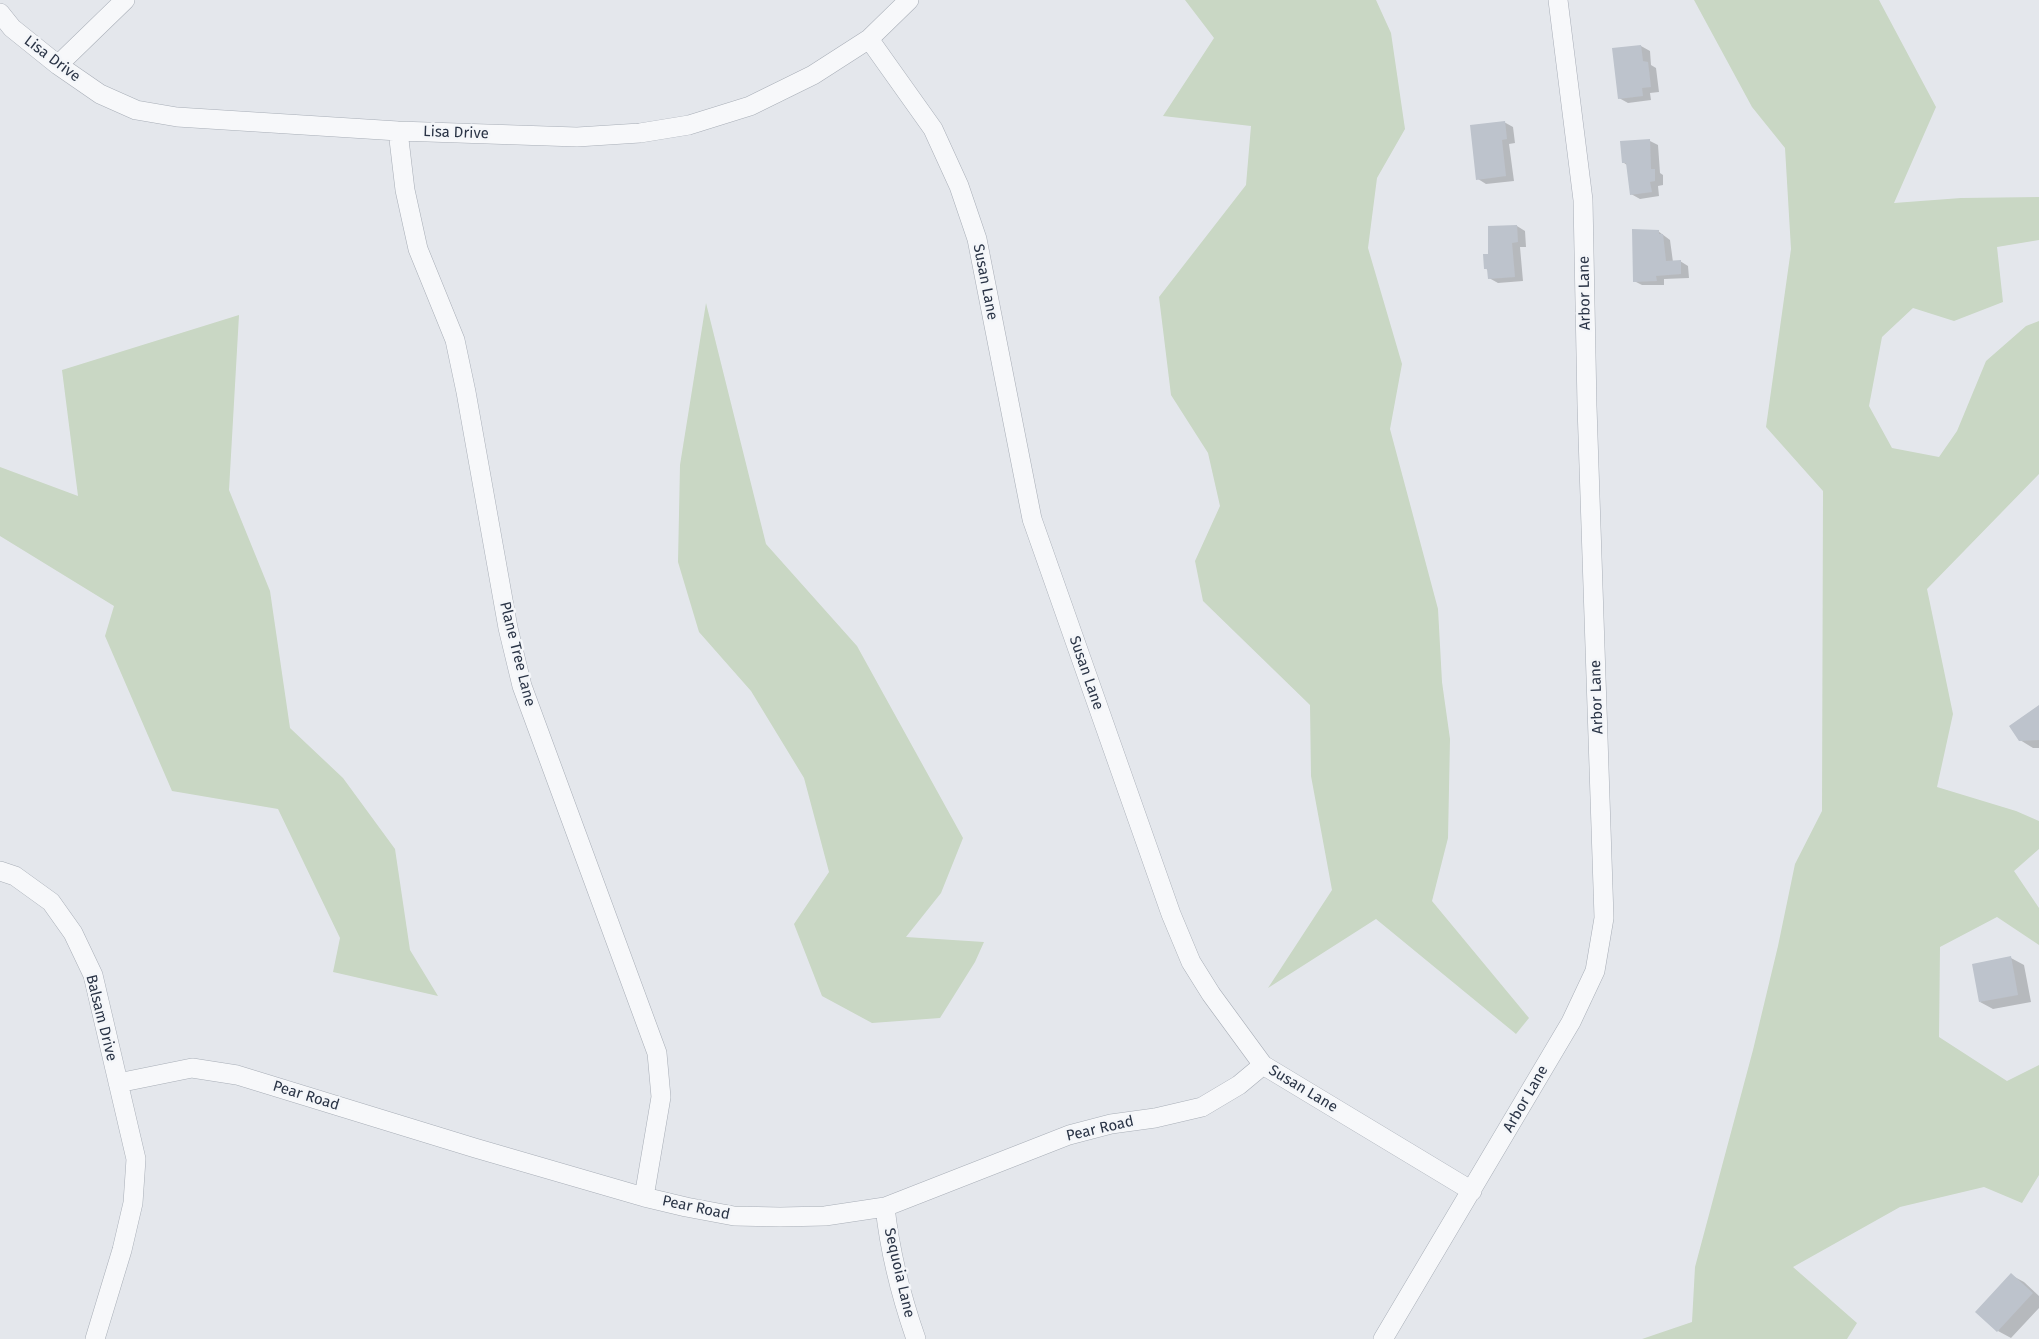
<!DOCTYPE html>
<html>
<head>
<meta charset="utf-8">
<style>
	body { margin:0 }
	canvas { display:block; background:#e4e7ec }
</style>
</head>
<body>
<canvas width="2039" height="1339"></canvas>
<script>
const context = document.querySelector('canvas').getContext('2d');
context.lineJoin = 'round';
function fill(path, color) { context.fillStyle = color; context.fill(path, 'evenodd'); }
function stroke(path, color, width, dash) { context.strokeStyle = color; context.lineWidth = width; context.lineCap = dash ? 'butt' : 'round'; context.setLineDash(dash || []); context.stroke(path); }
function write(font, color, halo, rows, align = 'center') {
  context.font = font + ' "Fira Sans",sans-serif'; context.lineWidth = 5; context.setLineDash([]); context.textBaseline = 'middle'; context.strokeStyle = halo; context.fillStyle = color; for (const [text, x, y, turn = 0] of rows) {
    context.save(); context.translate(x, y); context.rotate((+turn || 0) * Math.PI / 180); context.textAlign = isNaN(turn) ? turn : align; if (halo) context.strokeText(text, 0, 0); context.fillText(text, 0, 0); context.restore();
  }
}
const green = new Path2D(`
	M 1185,0 L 1376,0 L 1391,33 L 1405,129 L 1377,178 L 1368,248 L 1402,364 L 1390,429 L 1438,609 L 1442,682 L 1450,739 L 1448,838 L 1432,901 L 1529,1018 L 1516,1034 L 1376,919 L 1268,988 L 1332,890 L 1311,776 L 1310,705 L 1203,601 L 1195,561 L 1220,506 L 1208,453 L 1171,395 L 1159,297 L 1246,185 L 1251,126 L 1163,116 L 1214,38 Z
	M 1694,0 L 1879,0 L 1936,107 L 1894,203 L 1961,198 L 2039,197 L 2039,240 L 1997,247 L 2003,302 L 1954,321 L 1913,308 L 1882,337 L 1869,406 L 1892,448 L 1939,457 L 1957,431 L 1986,361 L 2026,326 L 2039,321 L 2039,474 L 1927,589 L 1953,714 L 1937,787 L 2016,811 L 2039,821 L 2039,849 L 2014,871 L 2039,908 L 2039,945 L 1997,917 L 1940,947 L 1939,1037 L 2007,1081 L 2039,1065 L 2039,1175 L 2022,1203 L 1984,1187 L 1900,1207 L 1793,1267 L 1857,1323 L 1847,1339 L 1642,1339 L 1692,1322 L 1695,1267 L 1753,1050 L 1778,946 L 1795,864 L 1822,811 L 1823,491 L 1766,427 L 1791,249 L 1785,148 L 1752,107 Z
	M 706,303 L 766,544 L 857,646 L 963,838 L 941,893 L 906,937 L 984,942 L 975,962 L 940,1018 L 872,1023 L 822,996 L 794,924 L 829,872 L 804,778 L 751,691 L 699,632 L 678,562 L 680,465 Z
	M 239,315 L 229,490 L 270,591 L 290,728 L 343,778 L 395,849 L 410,950 L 438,996 L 333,972 L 340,938 L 278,809 L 172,791 L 105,636 L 114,606 L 0,536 L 0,467 L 78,496 L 62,370 Z`);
const shadow = new Path2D(`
	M 1641,46 L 1650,51 L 1651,65 L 1656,68 L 1659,92 L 1650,93 L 1651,100 L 1628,103 L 1619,98 L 1614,49 Z
	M 1504,122 L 1513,127 L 1515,143 L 1509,144 L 1514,181 L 1486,184 L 1478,179 Z
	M 1650,141 L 1658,145 L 1660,173 L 1663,175 L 1663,185 L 1658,186 L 1659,196 L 1640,199 L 1631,194 L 1627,165 L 1624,163 Z
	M 1517,226 L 1525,231 L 1526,247 L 1520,247 L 1523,281 L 1498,283 L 1489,278 L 1489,271 L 1485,268 L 1489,255 Z
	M 1658,231 L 1670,240 L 1673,262 L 1680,261 L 1688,266 L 1689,278 L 1664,279 L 1664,285 L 1642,285 L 1634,281 Z
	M 2039,707 L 2039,748 L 2033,748 L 2020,740 Z
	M 2011,958 L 2024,965 L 2031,1002 L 1993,1009 L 1980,1002 Z
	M 2011,1275 L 2024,1282 L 2039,1296 L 2039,1308 L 2011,1338 L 1998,1331 Z`);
const building = new Path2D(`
	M 1641,45 L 1643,61 L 1648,62 L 1651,87 L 1642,88 L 1643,96 L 1618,99 L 1612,48 Z
	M 1505,121 L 1507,139 L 1502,140 L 1506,176 L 1476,180 L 1470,125 Z
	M 1650,139 L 1651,169 L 1655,169 L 1655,181 L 1650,182 L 1652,192 L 1630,195 L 1626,163 L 1622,163 L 1620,141 Z
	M 1517,225 L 1518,242 L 1512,243 L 1515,277 L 1488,279 L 1487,269 L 1484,269 L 1483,254 L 1488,254 L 1488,226 Z
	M 1632,229 L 1659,230 L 1659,234 L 1663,234 L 1666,261 L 1681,260 L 1681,274 L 1656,276 L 1657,281 L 1633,282 Z
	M 2039,705 L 2039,740 L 2019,741 L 2009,726 Z
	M 2011,956 L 2018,995 L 1979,1002 L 1972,964 Z
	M 2011,1273 L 2033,1293 L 1997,1332 L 1975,1312 Z`);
const street = new Path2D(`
	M 0,13 L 12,28 L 58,65 L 100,94 L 136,110 L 177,117 L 398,131 L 577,137 L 640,133 L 689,125 L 750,106 L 813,75 L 869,39 L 909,0
	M 869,39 L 933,129 L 959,186 L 977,239 L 1032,519 L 1171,914 L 1191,962 L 1211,994 L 1263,1065 L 1472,1191
	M 58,65 L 125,0
	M 398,131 L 405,190 L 418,249 L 455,340 L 466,392 L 508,628 L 522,686 L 657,1053 L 661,1097 L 644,1197
	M 0,871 L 15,876 L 51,902 L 73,933 L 93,975 L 136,1159 L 133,1203 L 122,1250 L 95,1339
	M 118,1083 L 192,1068 L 237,1075 L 475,1148 L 644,1197 L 686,1207 L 734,1216 L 780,1217 L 825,1216 L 885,1207 L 1069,1135 L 1111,1124 L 1155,1118 L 1202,1107 L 1239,1085 L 1263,1065
	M 885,1207 C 890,1253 901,1296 916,1339
	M 1383,1339 L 1571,1022 L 1595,971 L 1604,918 L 1587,406 L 1583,200 L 1558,0`);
const streetNames = [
	["Lisa Drive",52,59,37],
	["Lisa Drive",456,133,2],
	["Susan Lane",985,282,79],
	["Arbor Lane",1585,293,-91],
	["Plane Tree Lane",517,654,76],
	["Susan Lane",1086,673,71],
	["Arbor Lane",1597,697,-92],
	["Balsam Drive",101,1018,76],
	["Susan Lane",1303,1089,31],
	["Pear Road",306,1096,17],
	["Arbor Lane",1526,1099,-60],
	["Pear Road",1100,1129,-13],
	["Pear Road",696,1208,12],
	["Sequoia Lane",899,1273,77]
];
fill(green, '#c9d7c4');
fill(shadow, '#0003');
fill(building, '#bdc3cc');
stroke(street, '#a8aeb7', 20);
stroke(street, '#f7f8fa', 19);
write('15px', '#2a3446', '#f4f6f9', streetNames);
</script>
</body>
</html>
